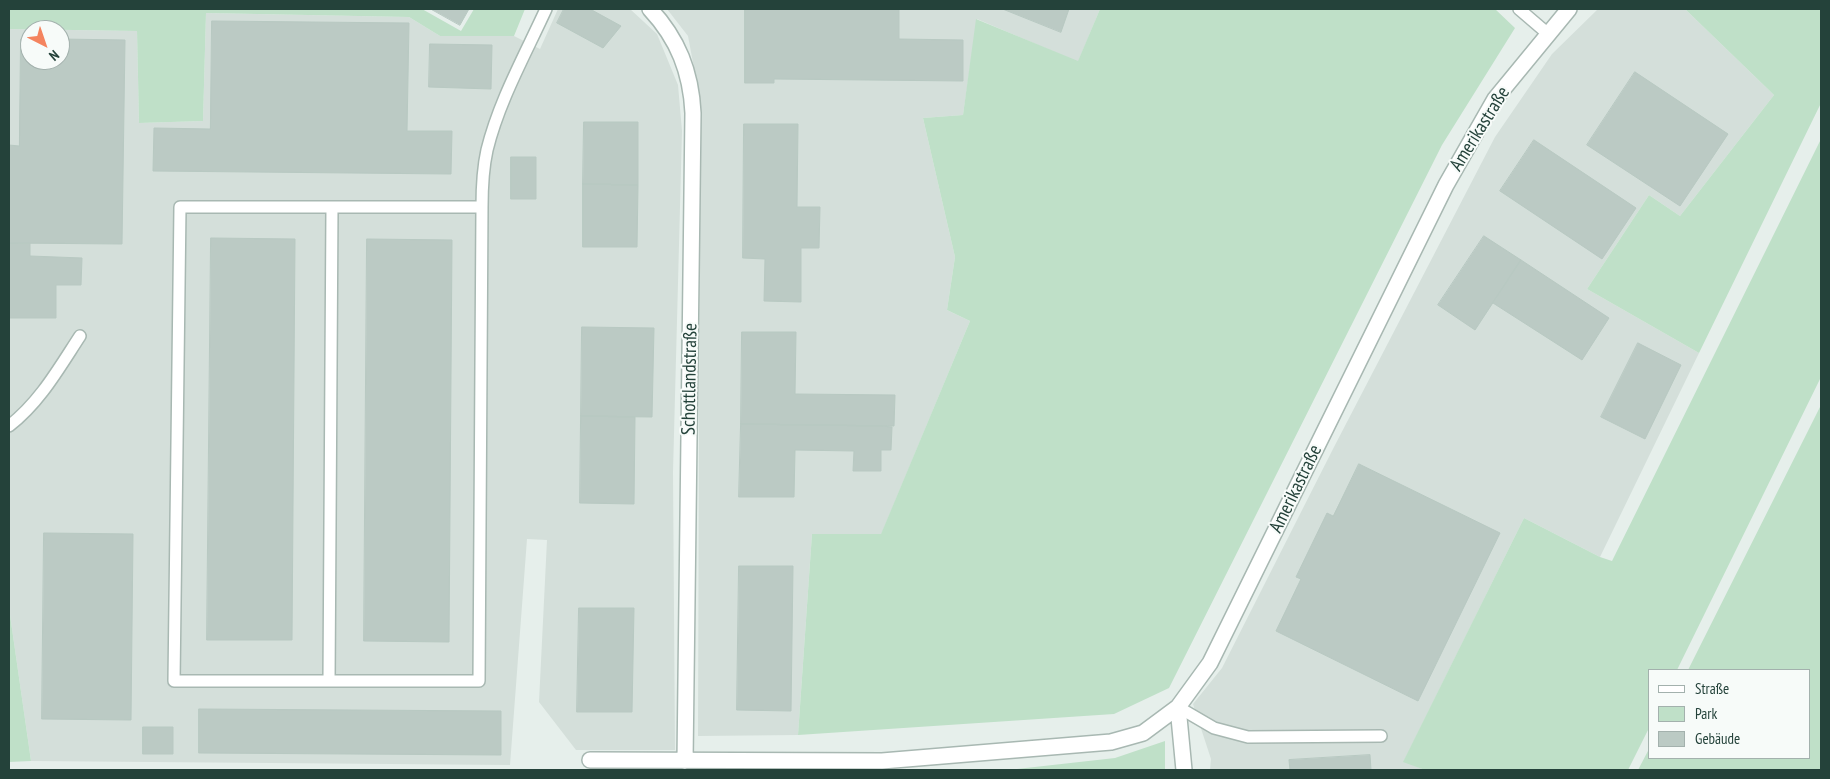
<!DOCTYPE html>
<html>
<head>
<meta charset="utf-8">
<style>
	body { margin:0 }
	#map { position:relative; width:1830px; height:779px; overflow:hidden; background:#e6efeb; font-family:"PT Sans Narrow",sans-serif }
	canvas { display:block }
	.frame { position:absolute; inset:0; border:10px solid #24423a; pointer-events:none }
	.legend { position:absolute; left:1648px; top:669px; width:162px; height:90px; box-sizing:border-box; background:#f7fbf9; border:1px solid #a3b1ad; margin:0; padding:6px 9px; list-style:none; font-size:15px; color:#24423a }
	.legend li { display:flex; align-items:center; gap:10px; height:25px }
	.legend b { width:25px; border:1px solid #a3b1ad }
	.north { position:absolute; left:20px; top:20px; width:50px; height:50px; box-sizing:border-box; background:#f7fbf9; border:1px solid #a3b1ad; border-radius:50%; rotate:139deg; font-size:14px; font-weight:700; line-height:20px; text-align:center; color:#24423a }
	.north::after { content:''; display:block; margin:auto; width:18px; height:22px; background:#f4845f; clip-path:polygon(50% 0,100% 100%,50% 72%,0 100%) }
</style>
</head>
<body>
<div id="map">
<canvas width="1830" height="779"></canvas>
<div class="frame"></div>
<ul class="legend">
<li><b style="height:6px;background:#fff"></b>Straße</li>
<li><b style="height:14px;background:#bfe0c8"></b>Park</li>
<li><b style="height:14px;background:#bbcac4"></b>Gebäude</li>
</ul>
<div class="north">N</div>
</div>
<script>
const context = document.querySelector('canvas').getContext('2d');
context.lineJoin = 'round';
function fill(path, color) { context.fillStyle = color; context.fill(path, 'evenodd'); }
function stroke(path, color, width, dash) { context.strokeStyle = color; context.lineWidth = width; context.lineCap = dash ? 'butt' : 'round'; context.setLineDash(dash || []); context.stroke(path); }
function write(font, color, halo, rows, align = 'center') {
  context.font = font + ' "PT Sans Narrow",sans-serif'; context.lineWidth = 4; context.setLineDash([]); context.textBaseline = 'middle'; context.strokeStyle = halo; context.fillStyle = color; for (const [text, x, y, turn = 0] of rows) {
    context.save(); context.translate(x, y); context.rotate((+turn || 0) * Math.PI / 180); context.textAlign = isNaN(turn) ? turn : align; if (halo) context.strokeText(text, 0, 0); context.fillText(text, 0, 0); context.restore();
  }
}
const built = new Path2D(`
	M 558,9 L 630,9 L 657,34 L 678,85 L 682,131 L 673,472 L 675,750 L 576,750 L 539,702 L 547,540 L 527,539 L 510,765 L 31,761 L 9,608 L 9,29 L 137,31 L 139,123 L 203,121 L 206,13 L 409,17 L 440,36 L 514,36 L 540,49 ZM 30,30 L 60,30 L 60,60 L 30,60 Z
	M 667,9 L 1100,9 L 1078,62 L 977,19 L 963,115 L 923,118 L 955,257 L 947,310 L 970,321 L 881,535 L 812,534 L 798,735 L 698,736 L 700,100 L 688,36 Z
	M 1598,9 L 1685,9 L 1774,95 L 1680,216 L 1649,195 L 1587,289 L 1699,353 L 1600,557 L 1524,518 L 1404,761 L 1425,770 L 1210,770 L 1211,759 L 1193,704 L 1222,668 L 1334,447 L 1495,137 L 1552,54 Z`);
const green = new Path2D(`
	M 9,9 L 422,9 L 461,31 L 474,9 L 525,9 L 514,36 L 440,36 L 409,17 L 206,13 L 203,121 L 139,123 L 137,31 L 9,29 Z
	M 1100,9 L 1495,9 L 1515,28 L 1442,145 L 1169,688 L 1114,714 L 798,735 L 812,534 L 881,534 L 970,321 L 947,310 L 955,257 L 923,118 L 963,115 L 976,19 L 1078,61 Z
	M 1685,9 L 1821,9 L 1821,103 L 1699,353 L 1587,289 L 1649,195 L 1680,216 L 1774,95 Z
	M 1821,139 L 1821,377 L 1677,670 L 1649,670 L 1649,728 L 1628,770 L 1425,770 L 1403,762 L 1524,518 L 1600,557 L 1612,561 Z
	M 1821,405 L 1821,770 L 1638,770 L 1649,749 L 1649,758 L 1809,758 L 1809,670 L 1688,670 Z
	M 9,608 L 31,761 L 9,762 Z
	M 1165,741 L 1165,770 L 1008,770 L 1115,758 Z`);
const building = new Path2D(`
	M 431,9 L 469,9 L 460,25 Z
	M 564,9 L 590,9 L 621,26 L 603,48 L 557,23 Z
	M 745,9 L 899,9 L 899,39 L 963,40 L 963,81 L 774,79 L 774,83 L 745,83 Z
	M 1003,9 L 1069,9 L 1061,32 Z
	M 212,21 L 409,23 L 407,131 L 452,131 L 451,174 L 153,171 L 154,128 L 210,129 Z
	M 21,39 L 30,39 L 30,60 L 60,60 L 60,39 L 125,40 L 122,244 L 9,243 L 9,145 L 19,146 Z
	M 430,44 L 492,45 L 491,89 L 429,87 Z
	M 1635,72 L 1728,134 L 1680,206 L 1587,145 Z
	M 584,122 L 638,122 L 638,185 L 583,184 Z
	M 744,124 L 798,124 L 797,207 L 820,207 L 819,248 L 801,248 L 801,302 L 764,301 L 765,259 L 743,258 Z
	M 1534,140 L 1636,208 L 1602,259 L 1500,191 Z
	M 511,157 L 536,157 L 536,199 L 511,199 Z
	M 583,184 L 638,185 L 637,247 L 583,247 Z
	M 1484,236 L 1521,260 L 1475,330 L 1438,305 Z
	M 211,238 L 295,239 L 292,640 L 207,640 Z
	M 367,239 L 452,240 L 449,642 L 364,641 Z
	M 9,243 L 30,243 L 30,256 L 82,258 L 81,285 L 56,285 L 56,318 L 9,318 Z
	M 1521,260 L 1609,318 L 1582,360 L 1493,303 Z
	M 582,327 L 654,328 L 652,417 L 581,416 Z
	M 742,332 L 796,332 L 795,394 L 895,395 L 894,426 L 741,424 Z
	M 1638,343 L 1681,365 L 1645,439 L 1601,417 Z
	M 581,416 L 635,417 L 634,504 L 580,503 Z
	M 741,424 L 882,426 L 892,427 L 891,450 L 881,450 L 881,471 L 853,471 L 854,451 L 795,450 L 794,497 L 739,497 Z
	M 1359,464 L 1500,533 L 1418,701 L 1276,631 L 1301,579 L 1296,577 L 1327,513 L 1333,516 Z
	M 44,533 L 133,534 L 131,720 L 42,719 Z
	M 739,566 L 793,566 L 791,711 L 737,710 Z
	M 579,608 L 634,608 L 632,712 L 577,712 Z
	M 199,709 L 501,711 L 501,755 L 199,753 Z
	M 143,727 L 173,727 L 173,754 L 143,754 Z
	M 1370,755 L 1371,770 L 1290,770 L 1289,760 Z`);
const lane = new Path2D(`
	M 1519,9 L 1547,33
	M 482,207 L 180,207 L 174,681 L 479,681 L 482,207 C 482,188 483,168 487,150 C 499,101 525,55 546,9
	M 9,426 C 40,402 59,368 80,336
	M 329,681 L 332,207
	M 1178,707 L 1214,728 L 1248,737 L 1381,736`);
const street = new Path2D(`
	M 650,9 C 678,39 691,72 693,113 L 685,761
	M 1178,707 L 1184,770
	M 590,760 L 882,761 L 1111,742 L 1143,733 L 1178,707 L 1210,663 L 1446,185 L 1495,99 L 1569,9`);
const streetNames = [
	["Amerikastraße",1480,129,-58],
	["Schottlandstraße",690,379,-89],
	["Amerikastraße",1296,489,-64]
];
fill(built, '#d4dfda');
fill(green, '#bfe0c8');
fill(building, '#bbcac4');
stroke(building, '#b8c9c2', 1);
stroke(lane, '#a8b8b2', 14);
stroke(street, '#a8b8b2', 18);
stroke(lane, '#fff', 11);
stroke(street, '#fff', 15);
write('19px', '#24423a', '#f7fbf9', streetNames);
</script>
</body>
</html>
